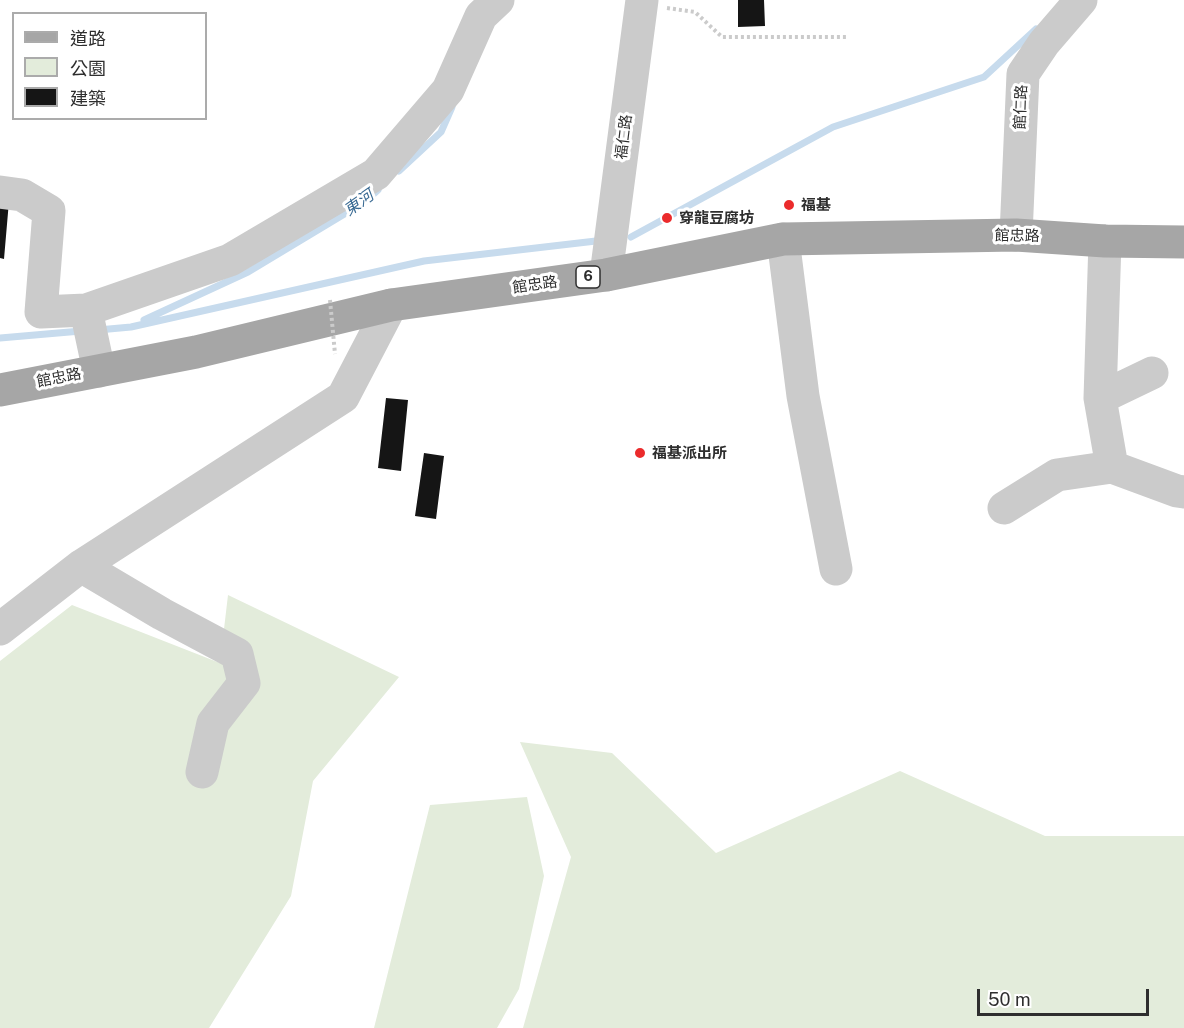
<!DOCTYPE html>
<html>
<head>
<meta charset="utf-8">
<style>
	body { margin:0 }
	#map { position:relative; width:1184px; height:1028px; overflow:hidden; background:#fff; font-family:"Public Sans","Noto Sans TC",sans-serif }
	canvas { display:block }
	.legend { position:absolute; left:12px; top:12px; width:195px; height:108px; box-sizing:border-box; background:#fff; border:2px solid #ababab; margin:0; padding:8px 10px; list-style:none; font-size:18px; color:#2e2e2e }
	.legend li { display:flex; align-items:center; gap:12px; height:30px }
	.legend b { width:30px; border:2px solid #ababab }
	.scale { position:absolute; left:977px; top:989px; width:172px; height:27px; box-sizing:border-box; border:3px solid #2e2e2e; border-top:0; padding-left:8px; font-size:18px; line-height:21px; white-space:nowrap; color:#2e2e2e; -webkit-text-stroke:4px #fff; paint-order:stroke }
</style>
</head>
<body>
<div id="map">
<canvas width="1184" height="1028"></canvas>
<ul class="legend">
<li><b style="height:8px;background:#a6a6a6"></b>道路</li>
<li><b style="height:16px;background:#e3ecdb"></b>公園</li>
<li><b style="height:16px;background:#151515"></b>建築</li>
</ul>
<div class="scale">50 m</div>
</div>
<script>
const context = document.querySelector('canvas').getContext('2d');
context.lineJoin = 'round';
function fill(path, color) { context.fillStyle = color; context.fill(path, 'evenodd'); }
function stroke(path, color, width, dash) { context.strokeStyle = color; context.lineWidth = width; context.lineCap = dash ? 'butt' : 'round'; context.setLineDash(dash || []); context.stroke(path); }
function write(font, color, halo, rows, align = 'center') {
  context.font = font + ' "Public Sans","Noto Sans TC",sans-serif'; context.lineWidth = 6; context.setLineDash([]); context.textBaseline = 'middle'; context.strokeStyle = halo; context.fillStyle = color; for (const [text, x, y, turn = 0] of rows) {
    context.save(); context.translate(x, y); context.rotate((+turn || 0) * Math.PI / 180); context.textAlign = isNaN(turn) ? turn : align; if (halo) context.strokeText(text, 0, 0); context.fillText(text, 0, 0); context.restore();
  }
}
const green = new Path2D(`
	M 228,595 L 399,677 L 313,781 L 291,896 L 209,1028 L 0,1028 L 0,661 L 72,605 L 220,663 Z
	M 520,742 L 612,753 L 716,853 L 900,771 L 1045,836 L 1184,836 L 1184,1028 L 523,1028 L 571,857 Z
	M 527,797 L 544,876 L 519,989 L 497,1028 L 374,1028 L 430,805 Z`);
const stream = new Path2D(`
	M 399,171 L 441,132 L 452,107
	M 631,237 L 833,127 L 984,77 L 1036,29
	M 144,320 L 248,272 L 366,201 L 378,190
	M 98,330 L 131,327 L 424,261 L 596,241
	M 0,338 L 81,331`);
const building = new Path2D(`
	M 738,0 L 764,0 L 765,26 L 738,27 Z
	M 0,200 L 9,201 L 4,259 L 0,258 Z
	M 386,398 L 408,400 L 401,471 L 378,468 Z
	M 424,453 L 444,456 L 436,519 L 415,516 Z`);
const path = new Path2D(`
	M 667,8 L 695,12 L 722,37 L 846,37`);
const minor = new Path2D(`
	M 0,192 L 22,195 L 49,211 L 41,312 L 86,310 L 230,260 L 376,174 L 448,90 L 481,16 L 498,0
	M 1016,235 L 1023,74 L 1044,43 L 1081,0
	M 783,239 L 803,396 L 836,569
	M 1105,241 L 1100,398 L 1112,467
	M 606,275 L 642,0
	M 86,310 L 99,371
	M 1100,398 L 1152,373
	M 1004,508 L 1057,475 L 1112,467 L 1177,491 L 1184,492
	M 81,566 L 162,614 L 237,654 L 244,683 L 213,723 L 202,772
	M 0,629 L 81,566 L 343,397 L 391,305`);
const major = new Path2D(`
	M 0,390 L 196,352 L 391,305 L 606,275 L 783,239 L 1016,235 L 1105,241 L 1184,242`);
const pathBridge = new Path2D(`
	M 330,300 L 335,354`);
const markers = [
	[789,205,6,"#eb2b2c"],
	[667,218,6,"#eb2b2c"],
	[640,453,6,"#eb2b2c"]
];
const shields = [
	[588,277,24]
];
const shieldNames = [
	["6",588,277]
];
const streetNames = [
	["館仁路",1021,107,-88],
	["福仁路",624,137,-83],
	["館忠路",1017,236,1],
	["館忠路",535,285,-8],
	["館忠路",59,378,-11]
];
const poiNames = [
	["福基",801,205],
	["穿龍豆腐坊",679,218],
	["福基派出所",652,453]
];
const waterNames = [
	["東河",359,203,-35]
];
fill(green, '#e3ecdb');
stroke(stream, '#c7dbed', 7);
fill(building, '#151515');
stroke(path, '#cbcbcb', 4, [3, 3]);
stroke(minor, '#cbcbcb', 33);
stroke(major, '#a6a6a6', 33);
stroke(pathBridge, '#cbcbcb', 4, [3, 3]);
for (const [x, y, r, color] of markers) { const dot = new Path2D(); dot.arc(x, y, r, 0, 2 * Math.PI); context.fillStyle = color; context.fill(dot); stroke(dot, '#fff', 2); }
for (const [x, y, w] of shields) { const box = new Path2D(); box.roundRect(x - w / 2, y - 11, w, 22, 4.5); context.fillStyle = '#fff'; context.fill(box); stroke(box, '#2e2e2e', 1.5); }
write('bold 14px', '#2e2e2e', null, shieldNames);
write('15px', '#2e2e2e', '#fff', streetNames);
write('bold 15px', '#2e2e2e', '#fff', poiNames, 'left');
write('italic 16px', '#396a93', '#fff', waterNames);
</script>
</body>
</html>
